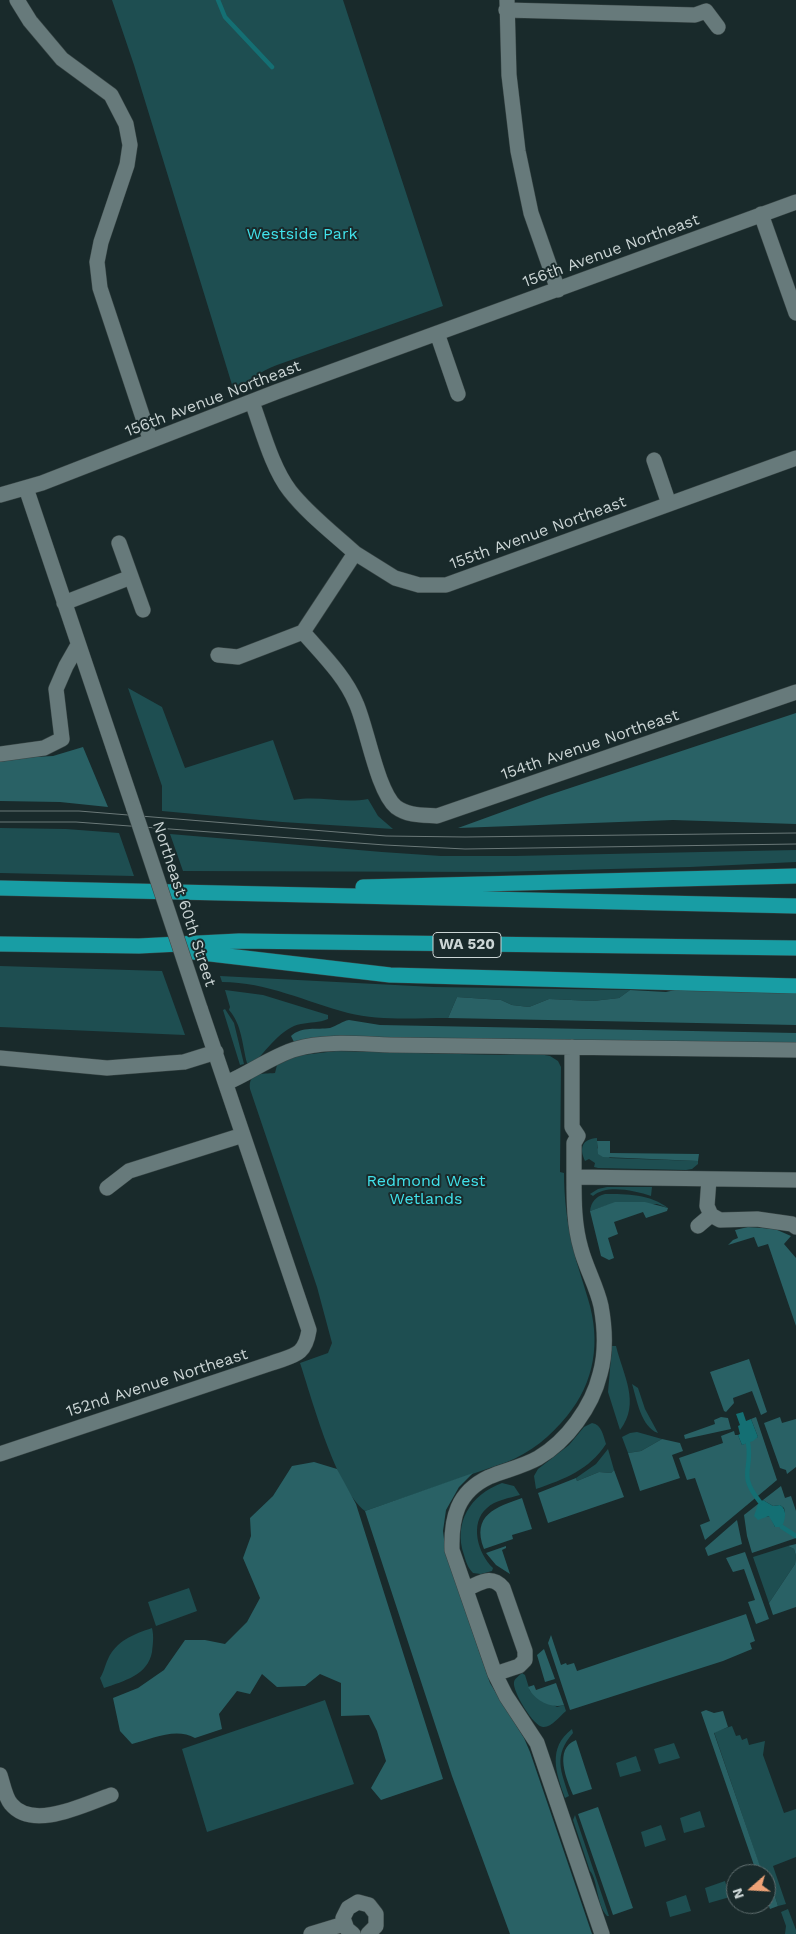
<!DOCTYPE html>
<html>
<head>
<meta charset="utf-8">
<style>
	body { margin:0 }
	#map { position:relative; width:796px; height:1934px; overflow:hidden; background:#192a2b; font-family:"Work Sans",sans-serif }
	canvas { display:block }
	.north { position:absolute; left:726px; top:1864px; width:50px; height:50px; box-sizing:border-box; background:#192a2b; border:1px solid #606e6f; border-radius:50%; rotate:251deg; font-size:14px; font-weight:700; line-height:20px; text-align:center; color:#cbd5d5 }
	.north::after { content:''; display:block; margin:auto; width:18px; height:22px; background:#efa377; clip-path:polygon(50% 0,100% 100%,50% 72%,0 100%) }
</style>
</head>
<body>
<div id="map">
<canvas width="796" height="1934"></canvas>
<div class="north">N</div>
</div>
<script>
const context = document.querySelector('canvas').getContext('2d');
context.lineJoin = 'round';
function fill(path, color) { context.fillStyle = color; context.fill(path, 'evenodd'); }
function stroke(path, color, width, dash) { context.strokeStyle = color; context.lineWidth = width; context.lineCap = dash ? 'butt' : 'round'; context.setLineDash(dash || []); context.stroke(path); }
function write(font, color, halo, rows, align = 'center') {
  context.font = font + ' "Work Sans",sans-serif'; context.lineWidth = 4; context.setLineDash([]); context.textBaseline = 'middle'; context.strokeStyle = halo; context.fillStyle = color; for (const [text, x, y, turn = 0] of rows) {
    context.save(); context.translate(x, y); context.rotate((+turn || 0) * Math.PI / 180); context.textAlign = isNaN(turn) ? turn : align; if (halo) context.strokeText(text, 0, 0); context.fillText(text, 0, 0); context.restore();
  }
}
const green = new Path2D(`
	M 112,0 L 343,0 L 443,306 L 277,365 C 260,371 249,382 233,388 L 134,65 Z
	M 128,688 L 162,707 L 185,768 L 273,740 L 294,800 C 318,795 343,804 368,799 L 378,816 L 393,829 L 282,822 L 162,811 L 162,786 Z
	M 0,828 L 66,829 L 119,833 L 134,876 L 0,873 Z
	M 170,834 L 382,852 L 441,856 L 514,856 L 796,850 L 796,862 L 690,867 L 493,872 L 183,871 Z
	M 0,966 L 162,971 L 185,1035 L 0,1027 Z
	M 220,976 L 434,987 L 630,990 L 619,998 L 593,1001 L 549,999 L 529,1007 L 512,1005 L 501,1000 L 457,997 L 448,1018 C 415,1018 380,1021 348,1013 C 306,1002 267,982 222,982 Z
	M 225,990 L 263,995 L 328,1015 L 328,1019 C 319,1023 310,1022 301,1024 C 282,1027 266,1051 253,1064 L 247,1063 C 242,1044 242,1025 229,1010 L 230,1007 Z
	M 225,1009 L 234,1023 L 244,1064 L 240,1065 L 223,1010 Z
	M 336,1051 L 501,1055 L 533,1053 L 550,1056 L 558,1061 L 561,1067 L 560,1172 L 564,1173 C 564,1198 567,1223 573,1248 C 577,1265 583,1282 588,1299 C 601,1341 595,1382 567,1416 C 551,1436 530,1453 507,1462 L 365,1511 C 336,1489 312,1399 300,1363 L 328,1353 L 332,1343 L 317,1287 L 250,1089 C 248,1072 262,1074 275,1073 L 277,1065 L 295,1056 Z
	M 597,1138 L 597,1148 L 610,1158 L 698,1161 L 698,1164 L 692,1169 L 686,1170 L 598,1168 L 594,1167 L 595,1163 L 589,1159 L 585,1161 C 579,1148 582,1139 597,1138 Z
	M 607,1187 L 652,1187 L 651,1196 C 635,1191 607,1184 593,1196 L 590,1194 L 598,1189 Z
	M 605,1194 C 627,1194 650,1194 668,1208 L 657,1204 L 608,1205 L 590,1211 C 591,1202 596,1196 605,1194 Z
	M 612,1346 L 616,1346 C 623,1375 641,1403 620,1430 L 608,1392 Z
	M 632,1384 L 638,1388 L 645,1409 L 658,1433 C 641,1427 637,1400 632,1384 Z
	M 592,1423 C 602,1425 603,1435 606,1444 C 589,1470 565,1479 536,1489 L 534,1476 L 538,1469 L 569,1445 L 584,1427 Z
	M 637,1432 L 662,1439 L 641,1451 L 628,1453 L 622,1437 L 630,1433 Z
	M 608,1449 L 614,1470 L 611,1473 L 599,1472 L 577,1481 L 576,1478 L 596,1464 Z
	M 502,1483 L 514,1486 L 520,1495 C 510,1498 495,1500 487,1508 C 469,1523 478,1554 493,1568 L 492,1571 L 481,1574 L 473,1573 C 468,1568 466,1562 464,1555 C 453,1523 470,1495 502,1483 Z
	M 788,1546 L 794,1549 L 796,1556 L 795,1564 L 769,1603 L 753,1557 Z
	M 189,1588 L 197,1611 L 156,1626 L 148,1602 Z
	M 152,1628 C 154,1637 153,1643 152,1652 C 148,1675 124,1681 104,1688 L 100,1678 C 104,1672 105,1665 108,1659 C 116,1641 134,1634 152,1628 Z
	M 522,1673 L 525,1675 L 530,1691 L 557,1707 L 564,1705 L 566,1711 C 560,1716 551,1728 543,1727 C 534,1727 512,1691 514,1682 C 515,1678 519,1676 522,1673 Z
	M 325,1700 L 354,1784 L 207,1832 L 182,1749 Z
	M 732,1726 L 736,1736 L 740,1735 L 742,1740 L 747,1738 L 749,1745 L 765,1741 L 763,1755 L 784,1813 L 796,1809 L 796,1857 L 773,1866 L 786,1904 L 778,1906 L 766,1868 L 761,1870 L 714,1732 Z
	M 572,1729 L 573,1733 C 553,1756 561,1771 569,1796 L 565,1798 C 556,1773 547,1748 572,1729 Z
	M 674,1743 L 680,1758 L 659,1764 L 654,1749 Z
	M 636,1756 L 641,1771 L 620,1777 L 616,1763 Z
	M 700,1811 L 705,1827 L 684,1833 L 680,1818 Z
	M 575,1815 L 609,1916 L 607,1916 C 596,1904 598,1880 590,1871 L 573,1820 Z
	M 661,1825 L 666,1840 L 645,1847 L 641,1832 Z
	M 725,1881 L 730,1897 L 709,1903 L 705,1888 Z
	M 686,1895 L 691,1911 L 670,1917 L 666,1902 Z
	M 788,1909 L 796,1930 L 796,1934 L 785,1934 L 786,1926 L 781,1912 Z`);
const forest = new Path2D(`
	M 796,713 L 796,824 L 673,820 L 458,828 L 546,796 Z
	M 83,747 L 108,807 L 60,802 L 0,801 L 0,762 L 15,758 L 53,756 Z
	M 630,990 L 666,992 L 675,990 L 796,992 L 796,1025 L 448,1018 L 457,997 L 501,1000 L 512,1005 L 529,1007 L 549,999 L 593,1001 L 619,998 Z
	M 349,1020 L 380,1025 L 796,1033 L 796,1048 L 295,1044 L 291,1036 C 302,1026 317,1030 330,1028 C 337,1026 342,1021 349,1020 Z
	M 597,1141 L 610,1141 L 610,1153 L 699,1154 L 698,1161 L 603,1157 L 598,1154 Z
	M 615,1202 L 645,1202 L 668,1208 L 667,1211 L 646,1218 L 643,1212 L 614,1222 L 618,1234 L 608,1238 L 614,1258 L 609,1260 L 601,1256 L 590,1211 Z
	M 748,1227 L 775,1229 L 791,1236 L 784,1244 L 796,1258 L 796,1326 L 768,1244 L 758,1247 L 754,1237 L 728,1245 L 733,1240 L 738,1238 L 735,1230 Z
	M 749,1359 L 767,1412 L 761,1415 L 752,1391 L 733,1398 L 734,1403 L 726,1412 L 724,1411 L 710,1372 Z
	M 721,1417 L 728,1418 L 731,1429 L 685,1439 L 684,1435 L 715,1424 L 714,1420 Z
	M 756,1417 L 777,1480 L 705,1540 L 700,1525 L 710,1521 L 695,1478 L 687,1480 L 679,1458 L 723,1443 L 721,1436 L 734,1431 L 735,1435 L 738,1435 L 742,1445 L 758,1437 L 751,1419 Z
	M 780,1417 L 782,1423 L 796,1419 L 796,1467 L 787,1474 L 786,1470 L 780,1468 L 764,1423 Z
	M 662,1439 L 680,1443 L 683,1451 L 672,1455 L 680,1478 L 640,1491 L 628,1453 L 641,1451 Z
	M 314,1462 L 337,1469 L 356,1504 L 443,1779 L 381,1800 L 371,1788 L 386,1761 L 377,1731 L 369,1715 L 341,1716 L 341,1683 L 320,1674 L 305,1686 L 277,1687 L 262,1674 L 250,1694 L 237,1691 L 219,1714 L 222,1729 L 195,1738 C 176,1727 151,1739 132,1744 L 120,1731 L 113,1698 L 138,1688 L 164,1670 L 185,1640 L 205,1640 L 225,1644 L 247,1622 L 260,1598 L 243,1558 L 251,1536 L 250,1518 L 273,1496 L 292,1466 Z
	M 614,1470 L 624,1497 L 548,1523 L 538,1493 L 576,1478 L 577,1481 L 599,1472 L 611,1473 Z
	M 473,1473 L 459,1487 L 446,1510 L 443,1531 L 446,1555 L 490,1683 L 524,1738 L 530,1752 L 592,1934 L 510,1934 L 452,1776 L 365,1511 Z
	M 781,1486 L 785,1498 L 791,1496 L 796,1511 L 796,1538 L 752,1553 L 747,1536 L 744,1515 L 758,1504 L 758,1509 L 765,1517 L 770,1516 L 775,1527 C 782,1521 787,1517 784,1508 L 780,1505 L 773,1506 L 763,1500 Z
	M 522,1498 L 532,1529 L 512,1535 L 513,1539 L 484,1549 C 471,1515 496,1507 522,1498 Z
	M 737,1520 L 742,1544 L 708,1556 L 705,1548 Z
	M 796,1544 L 796,1607 L 773,1615 L 769,1603 L 795,1564 L 796,1556 L 794,1549 L 788,1546 Z
	M 506,1546 L 506,1548 L 502,1550 L 510,1574 L 496,1565 L 486,1553 Z
	M 745,1552 L 769,1619 L 756,1624 L 748,1602 L 755,1600 L 744,1569 L 733,1572 L 726,1558 Z
	M 746,1614 L 755,1641 L 750,1643 L 752,1649 L 723,1661 L 570,1710 L 548,1643 L 551,1635 L 561,1665 L 566,1663 L 567,1665 L 574,1663 L 577,1671 Z
	M 544,1649 L 555,1679 L 545,1682 L 537,1655 Z
	M 556,1683 L 564,1705 C 550,1709 534,1700 528,1687 L 534,1685 L 536,1690 Z
	M 706,1710 L 714,1713 L 723,1711 L 728,1727 L 714,1733 L 761,1869 L 766,1868 L 778,1906 L 770,1909 L 766,1899 L 766,1874 L 757,1874 L 701,1712 Z
	M 576,1740 L 592,1789 L 573,1795 C 567,1780 553,1749 576,1740 Z
	M 598,1807 L 633,1908 L 613,1915 L 578,1814 Z`);
const water = new Path2D(`
	M 743,1412 L 746,1421 L 751,1419 L 758,1437 L 753,1441 L 742,1445 L 738,1435 L 740,1434 L 738,1426 L 740,1425 L 736,1414 Z
	M 763,1500 L 773,1506 L 780,1505 C 788,1510 785,1520 782,1527 L 775,1527 L 769,1516 L 758,1520 L 754,1516 L 758,1504 Z`);
const stream = new Path2D(`
	M 218,0 L 225,17 L 272,67
	M 748,1443 C 753,1471 737,1473 760,1502
	M 782,1527 L 796,1536`);
const minor = new Path2D(`
	M 17,0 L 30,21 L 62,59 L 111,95 L 126,124 L 130,145 L 127,165 L 101,242 L 97,262 L 100,288 L 150,439
	M 507,0 L 509,75 L 518,151 L 531,213 L 558,290
	M 506,10 L 695,15 L 706,11
	M 706,11 L 718,27
	M 761,214 L 796,313
	M 437,333 L 458,394
	M 252,402 C 262,429 272,468 290,491 C 308,514 333,533 355,553
	M 654,460 L 669,504
	M 26,488 L 134,809
	M 0,495 L 42,483 L 276,392 L 796,202
	M 119,543 L 143,610
	M 64,603 L 131,577
	M 303,632 C 322,654 345,676 356,703 C 367,727 377,791 396,807 C 408,816 423,815 437,816 L 796,692
	M 218,655 L 238,657 L 303,632 L 355,553 L 395,578 L 419,585 L 446,585 L 796,458
	M 0,754 L 44,748 L 62,739 L 56,689 L 66,666 L 78,645
	M 572,1047 L 572,1127 L 578,1136 L 574,1143 L 574,1177
	M 0,1058 L 107,1068 L 184,1062 L 216,1052
	M 226,1083 C 250,1073 272,1056 296,1049 C 325,1040 360,1044 390,1045 L 796,1050
	M 709,1179 L 707,1206 L 711,1215 L 720,1220 L 757,1219 L 792,1224 L 796,1227
	M 107,1188 L 129,1171 L 243,1135
	M 698,1226 L 711,1215
	M 0,1454 L 272,1363 C 294,1355 305,1356 309,1330 L 200,1008
	M 466,1589 C 481,1583 491,1574 503,1588 L 525,1651 L 525,1660 L 519,1666 L 495,1674
	M 0,1775 C 3,1784 5,1797 11,1804 C 33,1831 85,1804 111,1795
	M 311,1934 L 344,1924
	M 353,1934 L 347,1929 L 343,1918 L 348,1908 L 358,1902 L 369,1905 L 376,1914 L 376,1926 L 368,1934
	M 602,1934 L 537,1743 L 506,1696 L 495,1674 L 452,1550 C 451,1518 457,1492 489,1477 C 505,1470 522,1467 538,1458 C 567,1441 592,1407 600,1374 C 606,1353 605,1328 601,1306 C 597,1287 586,1268 581,1249 C 574,1225 574,1201 574,1177 L 796,1180`);
const highway = new Path2D(`
	M 363,887 L 796,876
	M 0,888 L 796,906
	M 0,944 L 139,946 L 239,941 L 796,948
	M 185,951 L 390,975 L 796,986`);
const tram = new Path2D(`
	M 0,811 L 79,811 L 386,836 L 465,837 L 796,833
	M 0,822 L 76,822 L 385,845 L 465,849 L 796,844`);
const minorBridge = new Path2D(`
	M 134,809 L 200,1008`);
const shields = [
	[467,945,68]
];
const shieldNames = [
	["WA 520",467,945]
];
const parkNames = [
	["Westside Park",302,234],
	["Redmond West",426,1181],
	["Wetlands",426,1199]
];
const streetNames = [
	["156th Avenue Northeast",611,251,-20],
	["156th Avenue Northeast",213,399,-21],
	["155th Avenue Northeast",538,533,-20],
	["154th Avenue Northeast",590,745,-19],
	["Northeast 60th Street",184,904,72],
	["152nd Avenue Northeast",157,1383,-18]
];
fill(green, '#1e4e51');
fill(forest, '#296165');
fill(water, '#146f73');
stroke(stream, '#146f73', 4.5);
stroke(minor, '#384545', 16);
stroke(highway, '#384545', 16);
stroke(minor, '#677a7b', 15);
stroke(highway, '#189da4', 15);
stroke(tram, '#6b7979', 1);
stroke(minorBridge, '#384545', 16, []);
stroke(minorBridge, '#677a7b', 15);
for (const [x, y, w] of shields) { const box = new Path2D(); box.roundRect(x - w / 2, y - 12.5, w, 25, 4); context.fillStyle = '#192a2b'; context.fill(box); stroke(box, '#cbd5d5', 1); }
write('bold 15px', '#cbd5d5', null, shieldNames);
write('16px', '#41e2eb', '#192a2b', parkNames);
write('16px', '#cbd5d5', '#192a2b', streetNames);
</script>
</body>
</html>
